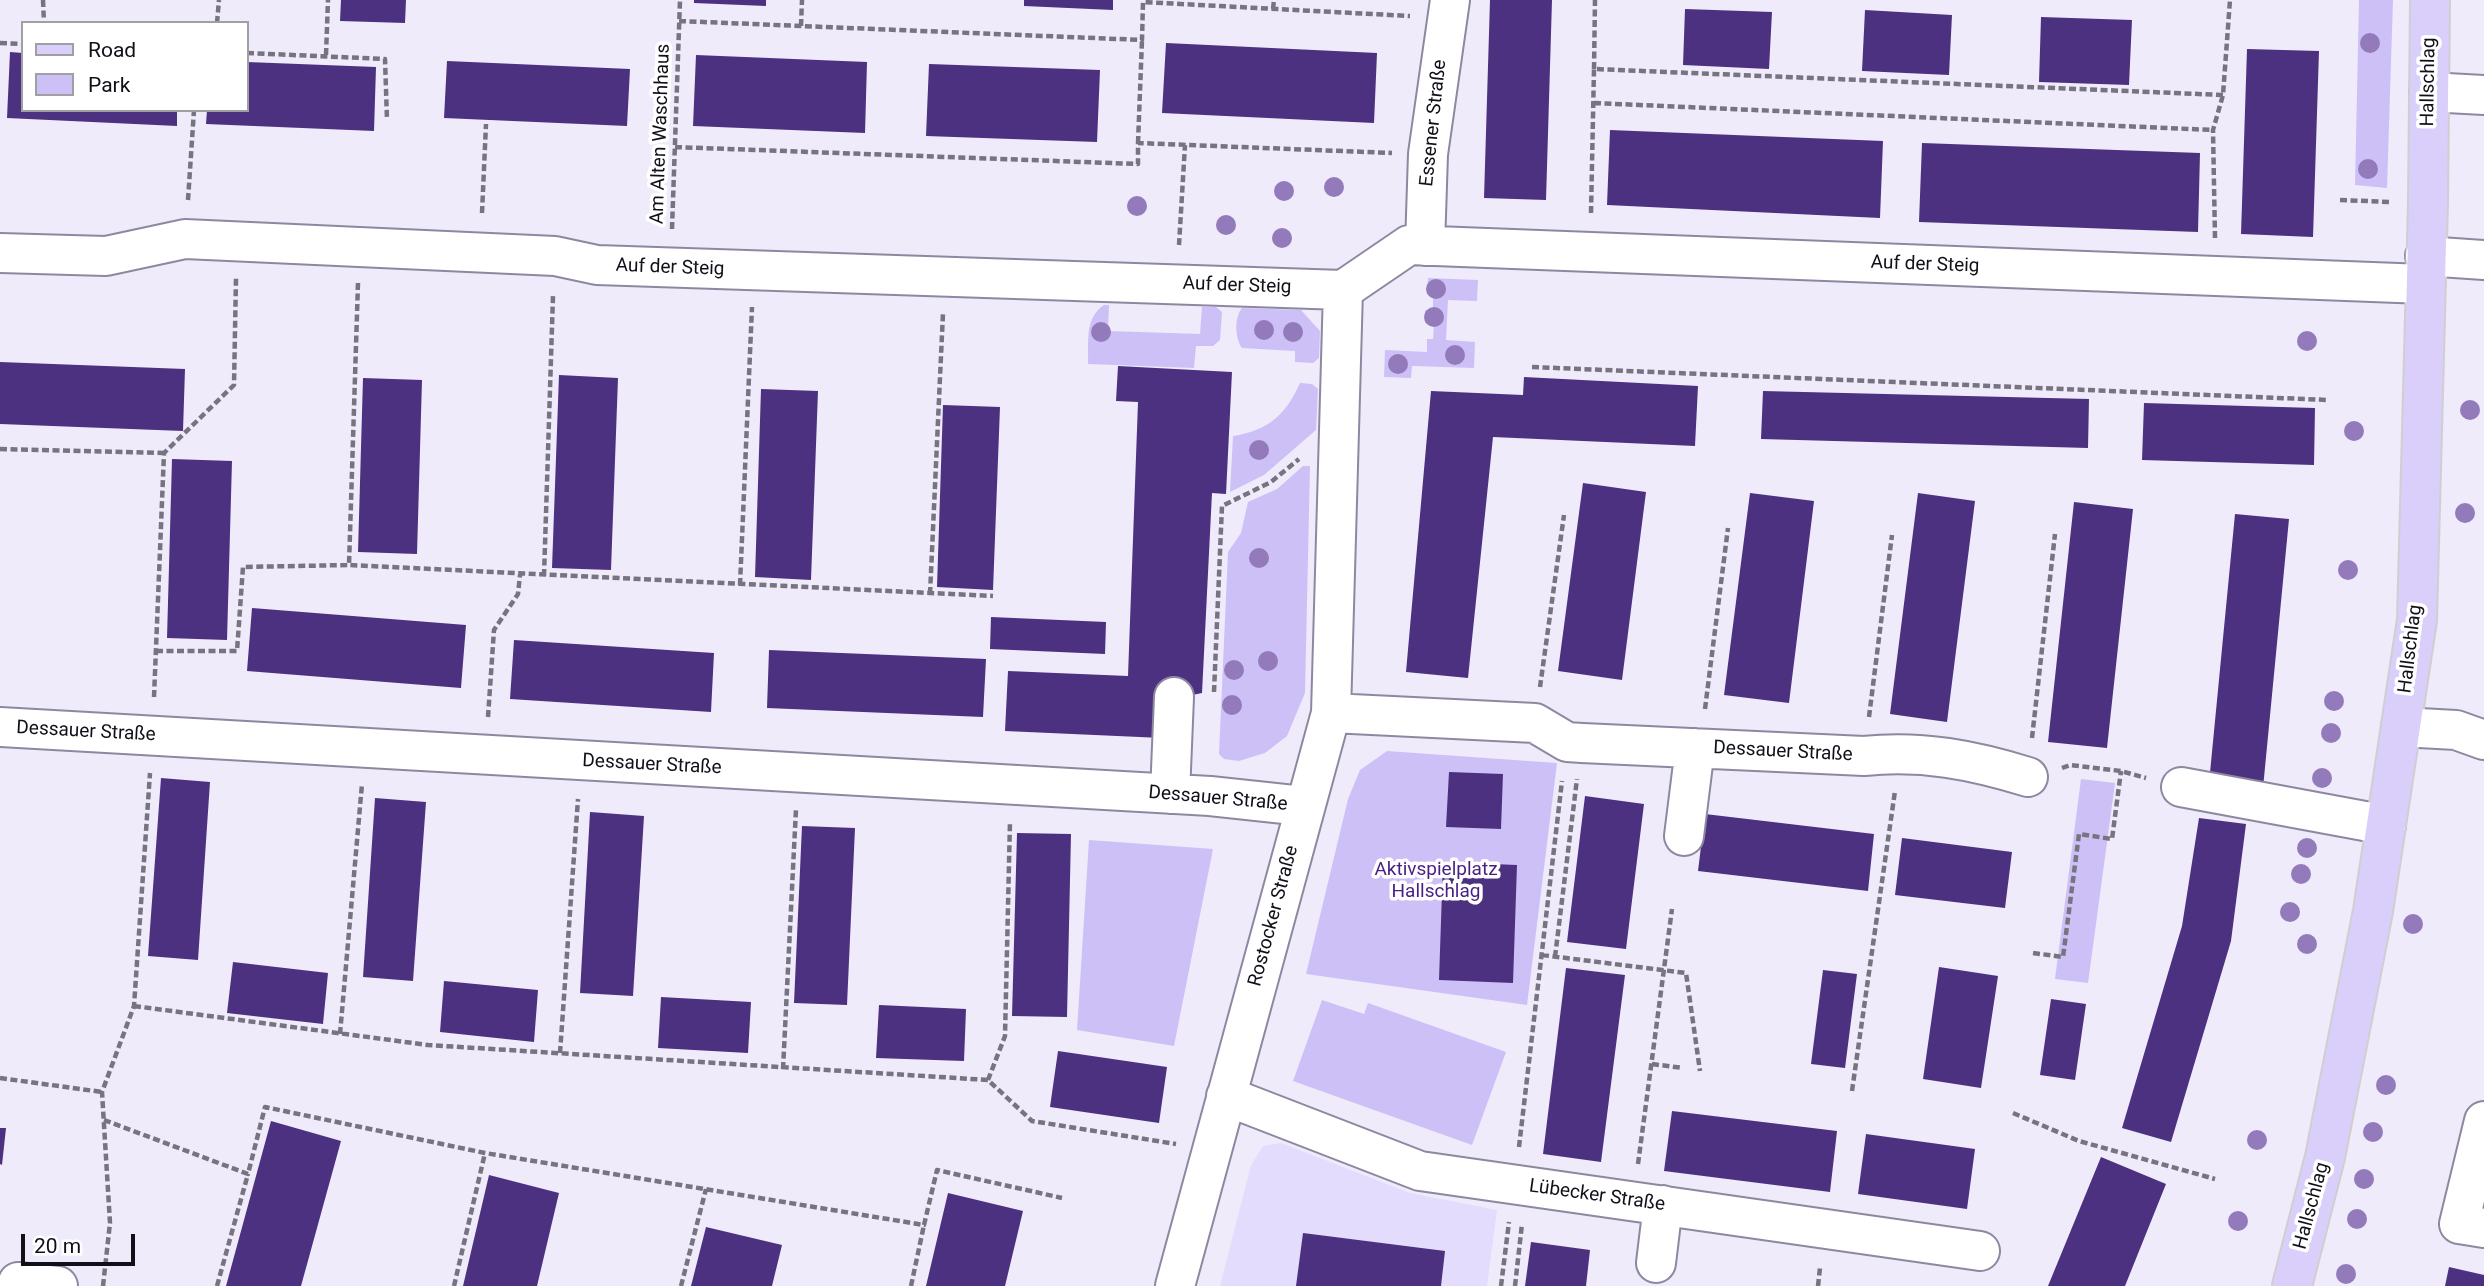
<!DOCTYPE html>
<html>
<head>
<meta charset="utf-8">
<style>
	body { margin:0 }
	#map { position:relative; width:2484px; height:1286px; overflow:hidden; background:#efebfb; font-family:Roboto,sans-serif }
	canvas { display:block }
	.legend { position:absolute; left:21px; top:21px; width:228px; height:91px; box-sizing:border-box; background:#fff; border:2px solid #a09fa3; margin:0; padding:9px 12px; list-style:none; font-size:21px; color:#110f18 }
	.legend li { display:flex; align-items:center; gap:14px; height:35px }
	.legend b { width:35px; border:2px solid #a09fa3 }
	.scale { position:absolute; left:21px; top:1234px; width:114px; height:32px; box-sizing:border-box; border:4px solid #110f18; border-top:0; padding-left:9px; font-size:21px; line-height:24px; white-space:nowrap; color:#110f18; -webkit-text-stroke:5px #fff; paint-order:stroke }
</style>
</head>
<body>
<div id="map">
<canvas width="2484" height="1286"></canvas>
<ul class="legend">
<li><b style="height:9px;background:#dacffa"></b>Road</li>
<li><b style="height:19px;background:#cdc0f7"></b>Park</li>
</ul>
<div class="scale">20 m</div>
</div>
<script>
const context = document.querySelector('canvas').getContext('2d');
context.lineJoin = 'round';
function fill(path, color) { context.fillStyle = color; context.fill(path, 'evenodd'); }
function stroke(path, color, width, dash) { context.strokeStyle = color; context.lineWidth = width; context.lineCap = dash ? 'butt' : 'round'; context.setLineDash(dash || []); context.stroke(path); }
function write(font, color, halo, rows, align = 'center') {
  context.font = font + ' Roboto,sans-serif'; context.lineWidth = 7; context.setLineDash([]); context.textBaseline = 'middle'; context.strokeStyle = halo; context.fillStyle = color; for (const [text, x, y, turn = 0] of rows) {
    context.save(); context.translate(x, y); context.rotate((+turn || 0) * Math.PI / 180); context.textAlign = isNaN(turn) ? turn : align; if (halo) context.strokeText(text, 0, 0); context.fillText(text, 0, 0); context.restore();
  }
}
const built = new Path2D(`
	M 1281,1143 L 1410,1193 L 1497,1210 L 1487,1286 L 1220,1286 L 1251,1165 L 1263,1146 Z`);
const green = new Path2D(`
	M 2359,0 L 2393,0 L 2387,188 L 2355,185 Z
	M 1428,278 L 1478,280 L 1477,301 L 1448,300 L 1446,340 L 1475,342 L 1474,368 L 1412,366 L 1411,378 L 1384,377 L 1385,350 L 1427,352 L 1427,339 L 1433,339 L 1434,324 L 1425,323 L 1425,310 L 1433,310 L 1433,295 L 1427,294 Z
	M 1104,305 L 1109,305 L 1108,331 L 1200,334 L 1202,307 L 1216,307 L 1222,312 L 1220,340 L 1213,346 L 1196,346 L 1194,368 L 1088,364 C 1089,343 1084,318 1104,305 Z
	M 1242,308 L 1301,310 L 1320,331 L 1319,358 L 1313,363 L 1295,362 L 1295,351 L 1242,348 C 1235,338 1234,318 1242,308 Z
	M 1300,383 L 1312,384 L 1318,389 L 1316,430 L 1264,475 L 1230,492 L 1233,436 C 1267,431 1286,415 1300,383 Z
	M 1303,466 L 1310,466 L 1305,693 L 1287,736 L 1265,753 L 1239,761 L 1224,759 L 1219,754 L 1228,552 L 1241,533 L 1248,502 L 1277,489 Z
	M 1387,751 L 1557,763 L 1527,1005 L 1306,974 L 1348,799 L 1360,770 Z
	M 2081,779 L 2115,783 L 2088,983 L 2055,979 Z
	M 1089,840 L 1213,849 L 1174,1046 L 1077,1030 Z
	M 1322,1000 L 1364,1014 L 1368,1003 L 1506,1052 L 1472,1145 L 1293,1081 Z`);
const building = new Path2D(`
	M 341,0 L 406,0 L 405,23 L 340,21 Z
	M 694,0 L 766,0 L 766,6 L 694,3 Z
	M 1024,0 L 1113,0 L 1113,10 L 1024,6 Z
	M 1490,0 L 1552,0 L 1546,200 L 1484,198 Z
	M 1685,9 L 1772,12 L 1769,69 L 1683,65 Z
	M 1865,10 L 1952,15 L 1949,75 L 1862,71 Z
	M 2041,17 L 2132,20 L 2129,85 L 2039,82 Z
	M 1166,43 L 1377,53 L 1374,123 L 1162,113 Z
	M 2247,49 L 2319,51 L 2313,237 L 2241,234 Z
	M 10,52 L 23,53 L 23,110 L 177,110 L 177,126 L 7,118 Z
	M 696,55 L 867,62 L 865,133 L 693,126 Z
	M 447,61 L 630,69 L 627,126 L 444,118 Z
	M 247,62 L 376,67 L 374,131 L 206,124 L 207,110 L 247,110 Z
	M 929,64 L 1100,70 L 1097,142 L 926,136 Z
	M 1610,130 L 1883,141 L 1880,218 L 1607,205 Z
	M 1922,143 L 2200,153 L 2198,232 L 1919,222 Z
	M 0,362 L 185,369 L 183,431 L 0,424 Z
	M 1118,366 L 1232,372 L 1226,494 L 1212,493 L 1202,693 L 1183,697 L 1162,738 L 1005,731 L 1008,671 L 1128,676 L 1138,402 L 1116,401 Z
	M 559,375 L 618,378 L 611,570 L 552,568 Z
	M 1524,377 L 1698,386 L 1695,446 L 1493,437 L 1468,678 L 1406,672 L 1431,391 L 1523,395 Z
	M 363,378 L 422,380 L 417,554 L 358,552 Z
	M 761,389 L 818,391 L 811,580 L 755,577 Z
	M 1763,391 L 2089,399 L 2088,448 L 1761,439 Z
	M 2144,403 L 2315,408 L 2314,465 L 2142,460 Z
	M 943,405 L 1000,407 L 993,590 L 937,587 Z
	M 172,459 L 232,461 L 227,640 L 167,638 Z
	M 1583,483 L 1646,492 L 1622,680 L 1558,671 Z
	M 1750,493 L 1814,501 L 1789,703 L 1724,695 Z
	M 1918,493 L 1975,501 L 1947,722 L 1890,714 Z
	M 2074,502 L 2133,509 L 2107,748 L 2048,742 Z
	M 2235,514 L 2289,519 L 2263,788 L 2209,783 Z
	M 252,608 L 466,625 L 461,688 L 247,671 Z
	M 991,617 L 1106,622 L 1105,654 L 990,649 Z
	M 514,640 L 714,653 L 711,712 L 510,699 Z
	M 769,650 L 986,659 L 983,717 L 767,708 Z
	M 1449,772 L 1503,774 L 1501,829 L 1446,827 Z
	M 161,778 L 210,782 L 198,960 L 148,956 Z
	M 1585,796 L 1644,804 L 1626,949 L 1567,942 Z
	M 375,798 L 426,802 L 413,981 L 363,977 Z
	M 590,812 L 644,816 L 633,996 L 580,993 Z
	M 1705,814 L 1874,834 L 1868,891 L 1698,871 Z
	M 2199,818 L 2246,824 L 2231,941 L 2171,1142 L 2122,1128 L 2182,926 Z
	M 802,826 L 855,828 L 847,1005 L 794,1003 Z
	M 1017,833 L 1071,834 L 1067,1017 L 1012,1016 Z
	M 1902,838 L 2012,852 L 2005,908 L 1895,895 Z
	M 1443,862 L 1517,865 L 1513,983 L 1439,980 Z
	M 233,962 L 328,973 L 323,1024 L 227,1013 Z
	M 1939,967 L 1998,976 L 1981,1088 L 1923,1079 Z
	M 1566,968 L 1625,975 L 1601,1162 L 1543,1154 Z
	M 1823,970 L 1857,974 L 1845,1068 L 1811,1064 Z
	M 444,981 L 538,990 L 534,1042 L 440,1032 Z
	M 661,997 L 751,1002 L 748,1053 L 658,1048 Z
	M 2051,999 L 2086,1004 L 2075,1080 L 2040,1075 Z
	M 879,1005 L 966,1009 L 964,1061 L 876,1058 Z
	M 1058,1051 L 1167,1067 L 1159,1123 L 1050,1107 Z
	M 1672,1111 L 1837,1131 L 1830,1192 L 1664,1171 Z
	M 271,1121 L 341,1141 L 301,1286 L 226,1286 Z
	M 0,1128 L 6,1128 L 2,1165 L 0,1164 Z
	M 1866,1134 L 1975,1149 L 1967,1209 L 1858,1194 Z
	M 2101,1157 L 2166,1184 L 2125,1286 L 2048,1286 Z
	M 489,1175 L 559,1193 L 537,1286 L 463,1286 Z
	M 948,1193 L 1023,1211 L 1005,1286 L 926,1286 Z
	M 706,1227 L 782,1245 L 772,1286 L 691,1286 Z
	M 1303,1233 L 1445,1251 L 1441,1286 L 1296,1286 Z
	M 1531,1242 L 1590,1250 L 1586,1286 L 1525,1286 Z
	M 2449,1267 L 2484,1275 L 2484,1286 L 2445,1286 Z`);
const path = new Path2D(`
	M 43,0 L 44,23
	M 1273,9 L 1274,0
	M 679,21 L 1142,40 L 1143,2 L 1410,16
	M 217,23 L 219,0
	M 801,26 L 802,0
	M 0,43 L 23,44
	M 247,53 L 385,59 L 387,120
	M 326,55 L 328,0
	M 1594,69 L 1595,0
	M 1594,103 L 2213,130
	M 1138,143 L 1142,40
	M 675,147 L 1138,164 L 1138,143 L 1392,153
	M 188,200 L 194,110
	M 2340,200 L 2391,202
	M 482,213 L 486,124
	M 1591,213 L 1594,69 L 2223,95
	M 672,229 L 680,0
	M 2215,238 L 2213,130 L 2223,95 L 2230,0
	M 1179,245 L 1185,145
	M 358,283 L 349,565 L 993,596
	M 1532,367 L 2328,400
	M 0,449 L 164,453
	M 544,576 L 553,296
	M 740,585 L 752,307
	M 930,594 L 943,313
	M 156,651 L 237,651 L 243,567 L 349,565
	M 1540,687 L 1564,515
	M 1214,692 L 1222,506 L 1271,482 L 1299,459
	M 154,697 L 164,453 L 234,385 L 236,278
	M 1705,709 L 1728,528
	M 488,717 L 494,630 L 518,594 L 520,575
	M 1869,717 L 1892,535
	M 2032,738 L 2055,534
	M 2062,768 L 2070,765 L 2121,771 L 2146,778
	M 2033,953 L 2063,957 L 2079,834 L 2112,839 L 2121,771
	M 1542,955 L 1686,973 L 1700,1071
	M 1555,957 L 1577,779
	M 134,1006 L 428,1045 L 988,1080 L 1032,1121 L 1176,1144
	M 340,1034 L 362,784
	M 560,1053 L 578,799
	M 1652,1064 L 1683,1068
	M 783,1069 L 796,809
	M 0,1078 L 102,1092
	M 988,1080 L 1005,1036 L 1010,821
	M 1852,1091 L 1895,791
	M 2013,1113 L 2079,1141 L 2215,1179
	M 104,1120 L 248,1174 L 265,1107 L 485,1153 L 924,1225 L 937,1170 L 1062,1198
	M 1519,1147 L 1562,781
	M 1638,1164 L 1672,909
	M 103,1286 L 110,1223 L 102,1092 L 134,1006 L 150,773
	M 217,1286 L 248,1174
	M 454,1286 L 485,1153
	M 681,1286 L 706,1189
	M 911,1286 L 924,1225
	M 1501,1286 L 1509,1222
	M 1515,1286 L 1522,1224
	M 1818,1286 L 1820,1268`);
const minor = new Path2D(`
	M 2429,92 L 2484,95
	M 1425,246 L 1428,154 L 1450,0
	M 0,253 L 106,256 L 185,239 L 555,256 L 597,265 L 1343,290
	M 2425,256 L 2484,260
	M 1343,290 L 1409,245 L 2424,284
	M 1331,713 L 1535,723 L 1567,742 L 1582,743 L 1864,756 C 1922,750 1973,760 2028,777
	M 0,727 L 1210,796 L 1303,806
	M 2401,727 L 2456,730 L 2484,740
	M 2181,787 L 2386,825
	M 1170,794 L 1174,697
	M 1684,836 L 1695,748
	M 1226,1096 L 1420,1171 L 1980,1251
	M 2484,1121 L 2459,1224 L 2484,1228
	M 1656,1263 L 1663,1205
	M 18,1282 L 58,1286
	M 1175,1286 L 1331,713 L 1343,290`);
const major = new Path2D(`
	M 2292,1286 L 2325,1157 L 2373,911 L 2417,620 L 2428,203 L 2430,0`);
const trees = [
	[2370,43],
	[2368,169],
	[1334,187],
	[1284,191],
	[1137,206],
	[1226,225],
	[1282,238],
	[1436,289],
	[1434,317],
	[1264,330],
	[1101,332],
	[1293,332],
	[2307,341],
	[1455,355],
	[1398,364],
	[2470,410],
	[2354,431],
	[1259,450],
	[2465,513],
	[1259,558],
	[2348,570],
	[1268,661],
	[1234,670],
	[2334,701],
	[1232,705],
	[2331,733],
	[2322,778],
	[2307,848],
	[2301,874],
	[2290,912],
	[2413,924],
	[2307,944],
	[2386,1085],
	[2373,1132],
	[2257,1140],
	[2364,1179],
	[2357,1219],
	[2238,1221],
	[2346,1274]
];
const streetNames = [
	["Hallschlag",2429,82,-89],
	["Essener Straße",1434,123,-84],
	["Am Alten Waschhaus",661,134,-88],
	["Auf der Steig",1925,265,2],
	["Auf der Steig",670,268,2],
	["Auf der Steig",1237,286,2],
	["Hallschlag",2411,649,-83],
	["Dessauer Straße",86,732,3],
	["Dessauer Straße",1783,752,3],
	["Dessauer Straße",652,765,3],
	["Dessauer Straße",1218,799,5],
	["Rostocker Straße",1274,916,-75],
	["Lübecker Straße",1597,1196,8],
	["Hallschlag",2312,1206,-75]
];
const parkNames = [
	["Aktivspielplatz",1436,870],
	["Hallschlag",1436,892]
];
fill(built, '#e3dcfd');
fill(green, '#cdc0f7');
fill(building, '#4c3180');
stroke(minor, '#8d88a0', 42);
stroke(major, '#cfcfd1', 42);
stroke(path, '#777480', 4.5, [7, 3.5]);
stroke(minor, '#fff', 38);
stroke(major, '#dacffa', 38);
context.fillStyle = '#937aba';
for (const [x, y] of trees) { context.beginPath(); context.arc(x, y, 10, 0, 2 * Math.PI); context.fill(); }
write('19px', '#110f18', '#fff', streetNames);
write('19px', '#471e84', '#fff', parkNames);
</script>
</body>
</html>
